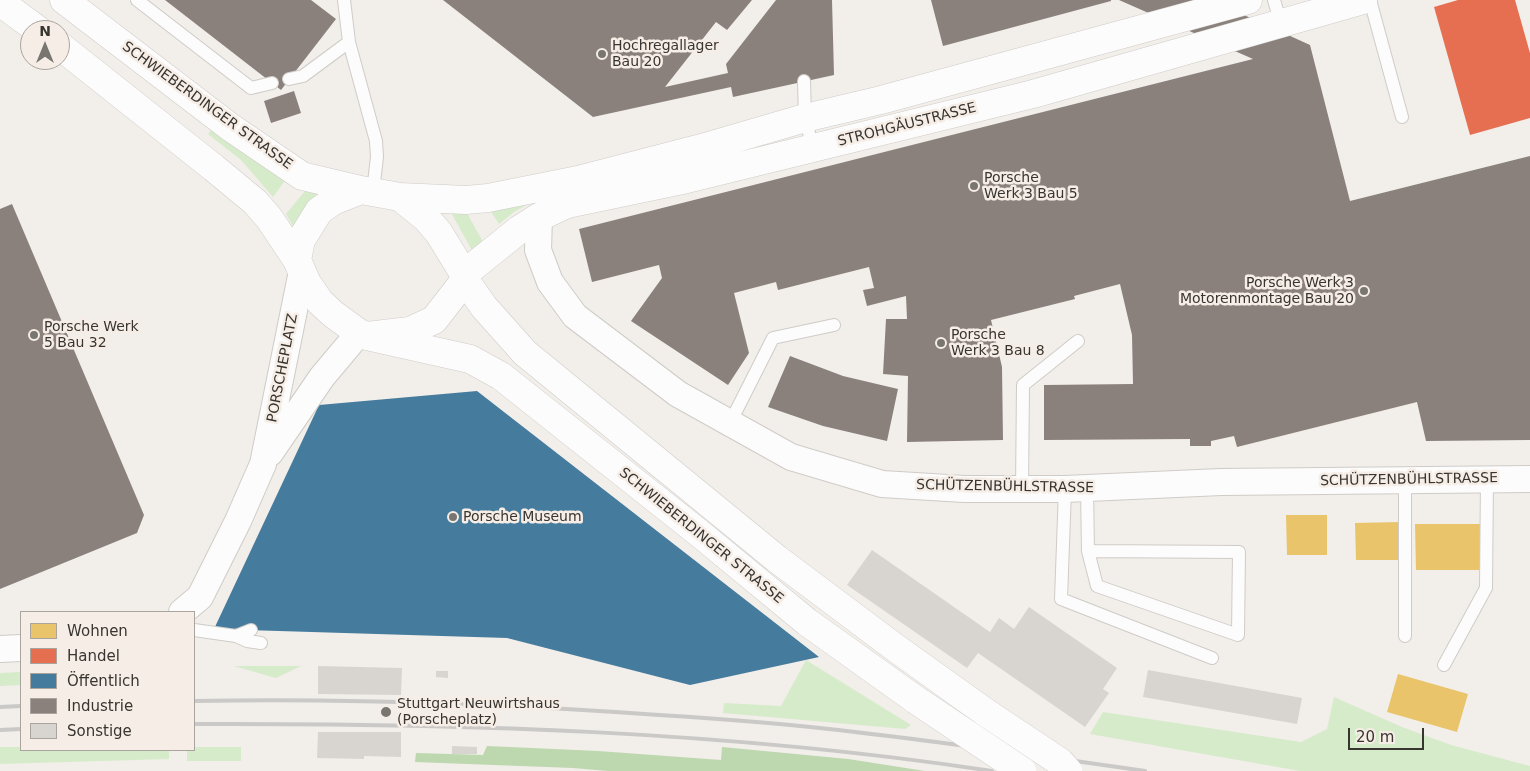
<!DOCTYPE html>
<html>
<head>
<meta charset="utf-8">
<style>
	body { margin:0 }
	#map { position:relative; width:1530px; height:771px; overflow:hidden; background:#f2eeea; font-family:"DejaVu Sans",sans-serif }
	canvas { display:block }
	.legend { position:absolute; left:20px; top:611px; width:175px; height:140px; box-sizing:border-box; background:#f6eee6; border:1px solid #aaa49e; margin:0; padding:6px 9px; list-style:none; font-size:15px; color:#383531 }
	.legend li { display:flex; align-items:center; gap:10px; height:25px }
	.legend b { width:25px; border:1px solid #aaa49e }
	.north { position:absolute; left:20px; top:20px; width:50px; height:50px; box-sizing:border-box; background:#f6eee6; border:1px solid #aaa49e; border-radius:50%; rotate:0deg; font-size:14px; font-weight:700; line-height:20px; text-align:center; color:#383531 }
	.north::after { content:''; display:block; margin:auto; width:18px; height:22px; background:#797672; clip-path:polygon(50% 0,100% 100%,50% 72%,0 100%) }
	.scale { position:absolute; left:1348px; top:728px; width:76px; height:22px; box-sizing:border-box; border:2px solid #383531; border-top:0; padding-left:6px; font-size:15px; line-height:18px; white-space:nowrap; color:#383531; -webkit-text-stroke:4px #f6eee6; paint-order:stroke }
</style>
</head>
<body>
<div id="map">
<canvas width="1530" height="771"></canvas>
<ul class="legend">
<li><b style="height:14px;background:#e9c46a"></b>Wohnen</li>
<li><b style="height:14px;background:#e76f51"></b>Handel</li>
<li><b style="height:14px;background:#457b9d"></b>Öffentlich</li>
<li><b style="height:14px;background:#8a817c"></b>Industrie</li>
<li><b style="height:14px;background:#d8d5d1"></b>Sonstige</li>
</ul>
<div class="north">N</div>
<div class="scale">20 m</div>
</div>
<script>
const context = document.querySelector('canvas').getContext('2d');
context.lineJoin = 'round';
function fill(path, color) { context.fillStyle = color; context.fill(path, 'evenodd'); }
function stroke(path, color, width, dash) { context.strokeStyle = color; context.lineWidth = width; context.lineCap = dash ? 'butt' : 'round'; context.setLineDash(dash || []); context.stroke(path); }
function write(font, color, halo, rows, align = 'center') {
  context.font = font + ' "DejaVu Sans",sans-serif'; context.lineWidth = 5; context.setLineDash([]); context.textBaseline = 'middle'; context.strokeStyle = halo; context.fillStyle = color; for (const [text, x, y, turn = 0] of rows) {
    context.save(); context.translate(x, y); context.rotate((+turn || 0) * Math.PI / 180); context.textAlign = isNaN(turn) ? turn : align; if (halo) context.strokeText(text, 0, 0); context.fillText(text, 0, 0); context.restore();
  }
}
const green = new Path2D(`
	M 212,129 L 287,178 L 273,197 L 241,160 L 208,134 Z
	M 309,186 L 323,190 L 312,201 L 294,228 L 286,214 Z
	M 537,199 L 514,212 L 499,224 L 486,204 Z
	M 463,206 L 483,242 L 474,254 L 448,207 Z
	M 806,660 L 911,725 L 905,729 L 723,713 L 724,703 L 781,706 Z
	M 234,666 L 301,666 L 276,678 Z
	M 21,672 L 21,685 L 0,686 L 0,673 Z
	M 1334,697 L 1402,727 L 1451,745 L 1530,766 L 1530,771 L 1300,771 L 1090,734 L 1103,712 L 1301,742 L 1327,729 Z
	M 0,747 L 21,747 L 21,750 L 169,750 L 169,759 L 0,764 Z
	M 194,747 L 241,747 L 241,761 L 187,761 L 187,750 L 194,750 Z`);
const forest = new Path2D(`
	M 487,746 L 598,751 L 721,760 L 722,747 L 848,759 L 925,771 L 608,771 L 573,768 L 415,762 L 416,753 L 483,755 Z`);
const homes = new Path2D(`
	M 1286,515 L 1327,515 L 1327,555 L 1287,555 Z
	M 1400,522 L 1400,560 L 1356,560 L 1355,523 Z
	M 1415,524 L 1482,524 L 1482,570 L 1416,570 Z
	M 1398,674 L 1468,694 L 1457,732 L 1387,712 Z`);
const shops = new Path2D(`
	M 1458,0 L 1515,0 L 1530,53 L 1530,118 L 1470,135 L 1434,7 Z`);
const public = new Path2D(`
	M 477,391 L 819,657 L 690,685 L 507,638 L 214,629 L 319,405 Z`);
const industry = new Path2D(`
	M 165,0 L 311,0 L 336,19 L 281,90 Z
	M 443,0 L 752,0 L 727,30 L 716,22 L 665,87 L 728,73 L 726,64 L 776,0 L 832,0 L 834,75 L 733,97 L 731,87 L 593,117 Z
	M 931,0 L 1111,0 L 1111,1 L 943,46 Z
	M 1119,0 L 1211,0 L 1310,45 L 1350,201 L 1530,156 L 1530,440 L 1426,441 L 1417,402 L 1237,447 L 1234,436 L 1211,441 L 1211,446 L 1190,446 L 1190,439 L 1044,440 L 1044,385 L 1133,384 L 1132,335 L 1120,284 L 1074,296 L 1075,299 L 991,320 L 1002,367 L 1003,440 L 907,442 L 908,376 L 883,374 L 886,319 L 907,319 L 906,296 L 867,306 L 863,290 L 874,288 L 869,267 L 778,290 L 776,282 L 734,293 L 749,353 L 728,385 L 631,321 L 662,278 L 659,265 L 592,282 L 579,229 L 1253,59 Z
	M 294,91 L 301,113 L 271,123 L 264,101 Z
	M 12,204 L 144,515 L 137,533 L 0,589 L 0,209 Z
	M 790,356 L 843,376 L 898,389 L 887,441 L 823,426 L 768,407 Z`);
const building = new Path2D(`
	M 872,550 L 990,632 L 999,618 L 1014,629 L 1029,607 L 1117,668 L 1103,689 L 1109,693 L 1085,727 L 978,653 L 967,668 L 847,585 Z
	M 318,666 L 402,668 L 401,695 L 318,694 Z
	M 1148,670 L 1302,698 L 1297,724 L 1143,697 Z
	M 436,671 L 448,671 L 448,678 L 436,677 Z
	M 318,732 L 401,732 L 401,757 L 364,756 L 364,759 L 317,758 Z
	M 452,746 L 477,747 L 477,754 L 452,754 Z`);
const lane = new Path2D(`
	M 137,0 L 251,88 L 272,83
	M 344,0 L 349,42 L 376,141 L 377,157 L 373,191
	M 1274,0 L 1281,24
	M 1370,0 L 1402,117
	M 289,79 L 303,76 L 349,42
	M 804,81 L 805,118 L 813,148
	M 730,423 L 773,338 L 834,325
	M 1405,480 L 1405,636
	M 1087,488 L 1088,551 L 1239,552 L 1238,635 L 1097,586 L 1088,551
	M 1022,489 L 1023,385 L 1078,341
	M 1065,489 L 1061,599 L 1212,658
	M 194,630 L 236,636 L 251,630
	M 236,636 L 247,641 L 261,643
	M 1444,665 L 1486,588 L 1487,478`);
const street = new Path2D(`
	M 539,217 L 538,250 L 550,282 L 575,316 L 678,394 L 791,457 L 882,484 L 964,489 L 1065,489 L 1221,482 L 1530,479
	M 270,453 L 322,377 L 359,333
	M 182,612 L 200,597 L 238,521 L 263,464 L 302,271
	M 0,649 L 21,648`);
const secondary = new Path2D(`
	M 64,0 L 230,127 L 302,176 L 361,190
	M 0,2 L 38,30
	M 60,46 L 214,168 L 255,202 L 269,218 L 297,260 L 307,283 L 320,302 L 333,314 L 359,333 L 367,336 L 410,331 L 434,320 L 465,280
	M 400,197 L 466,200 L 488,198 L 578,180 L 709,146 L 805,118 L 881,100 L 1248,0
	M 297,260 L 301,240 L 319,211 L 333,201 L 361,190 L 400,197 L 426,218 L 439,233 L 464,274 L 465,280 L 484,307 L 525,353 L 777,559 L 897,649 L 985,712
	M 464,274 L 520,229 L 539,217 L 567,204 L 687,179 L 1033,94 L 1363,0
	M 367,336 L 470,359 L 501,376 L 699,533 L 807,622 L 916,700`);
const rail = new Path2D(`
	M 194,701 C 349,698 504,704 659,715 C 724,719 790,724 855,732 C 951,743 1048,757 1145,771
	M 0,707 L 21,706
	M 194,724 C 460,723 728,731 992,771
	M 0,730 L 21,729`);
const secondaryBridge = new Path2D(`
	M 916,700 L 1022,771
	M 985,712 L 1060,762 L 1068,771`);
const markers = [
	[602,54,5,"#797672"],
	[974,186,5,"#797672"],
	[1364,291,5,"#797672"],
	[34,335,5,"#797672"],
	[941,343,5,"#797672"],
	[453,517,5,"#797672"],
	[386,712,6,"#797672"]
];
const poiNames = [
	["Hochregallager",612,46],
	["Bau 20",612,62],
	["Porsche",984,178],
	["Werk 3 Bau 5",984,194],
	["Porsche Werk 3",1354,283,"right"],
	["Motorenmontage Bau 20",1354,299,"right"],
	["Porsche Werk",44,327],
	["5 Bau 32",44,343],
	["Porsche",951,335],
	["Werk 3 Bau 8",951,351],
	["Porsche Museum",463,517],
	["Stuttgart Neuwirtshaus",397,704],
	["(Porscheplatz)",397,720]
];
const streetNames = [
	["SCHWIEBERDINGER STRASSE",207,106,36],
	["STROHGÄUSTRASSE",907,125,-14],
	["PORSCHEPLATZ",283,368,-79],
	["SCHÜTZENBÜHLSTRASSE",1409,480,-1],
	["SCHÜTZENBÜHLSTRASSE",1005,487,1],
	["SCHWIEBERDINGER STRASSE",701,536,39]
];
fill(green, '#d6ebca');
fill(forest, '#bdd7af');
fill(homes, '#e9c46a');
fill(shops, '#e76f51');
fill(public, '#457b9d');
fill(industry, '#8a817c');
fill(building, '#d8d5d1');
stroke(lane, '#cfccc8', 14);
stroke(street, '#cfccc8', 28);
stroke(secondary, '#cfccc8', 29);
stroke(lane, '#fdfcfc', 12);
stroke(street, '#fdfcfc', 26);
stroke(secondary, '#fdfcfc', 28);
stroke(rail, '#cac9c7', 4);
stroke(secondaryBridge, '#cfccc8', 29, []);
stroke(secondaryBridge, '#fdfcfc', 28);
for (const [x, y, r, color] of markers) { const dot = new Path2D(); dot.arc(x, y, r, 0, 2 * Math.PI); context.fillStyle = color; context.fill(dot); stroke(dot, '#f6eee6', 2); }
write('14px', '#383531', '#f6eee6', poiNames, 'left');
write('14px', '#383531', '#f6eee6', streetNames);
</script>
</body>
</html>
